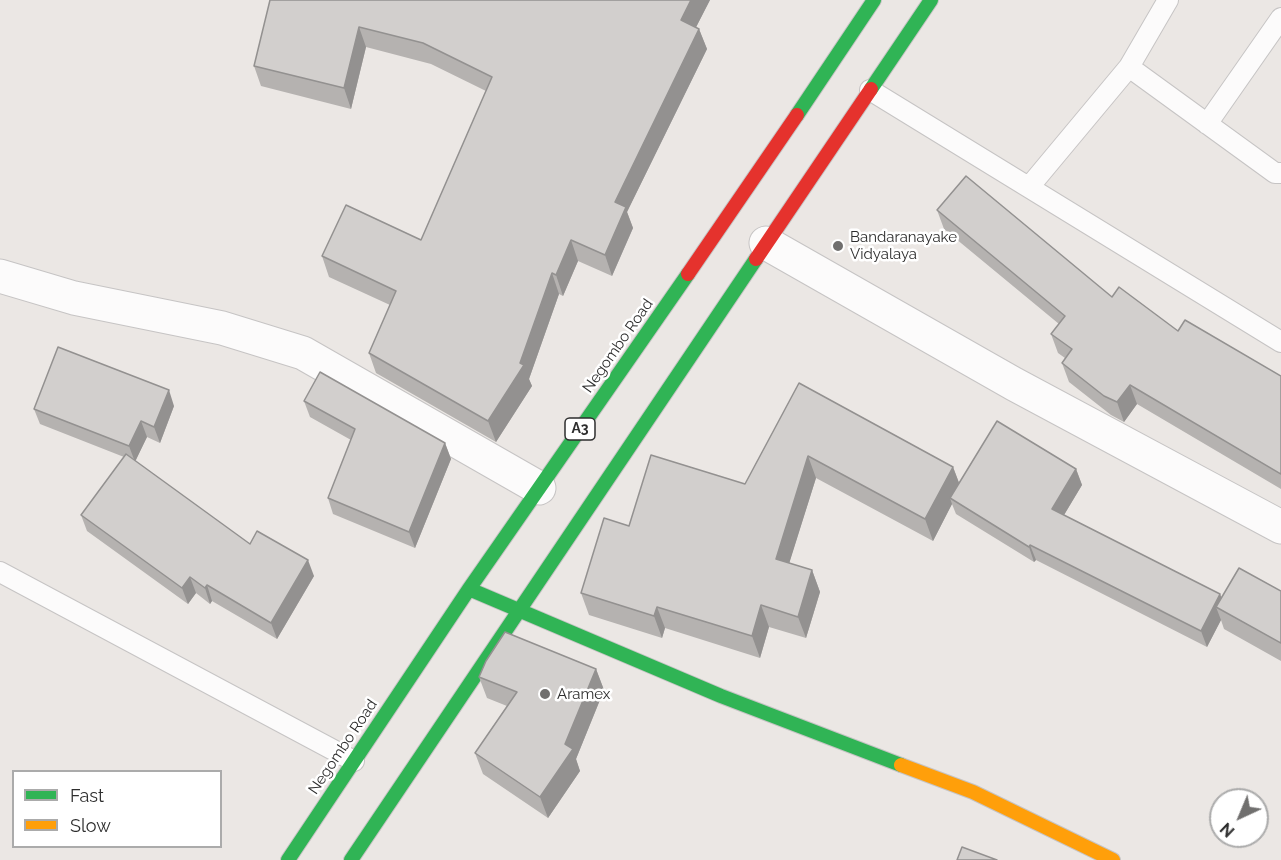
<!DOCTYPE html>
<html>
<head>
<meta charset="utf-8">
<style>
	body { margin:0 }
	#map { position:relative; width:1281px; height:860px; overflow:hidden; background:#ebe7e4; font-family:Raleway,sans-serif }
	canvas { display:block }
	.legend { position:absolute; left:12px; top:770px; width:210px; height:78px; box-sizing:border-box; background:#fff; border:2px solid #ababab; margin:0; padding:8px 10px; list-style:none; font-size:18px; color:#2e2e2e }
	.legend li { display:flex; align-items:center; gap:12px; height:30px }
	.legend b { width:30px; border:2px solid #ababab }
	.north { position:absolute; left:1209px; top:788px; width:60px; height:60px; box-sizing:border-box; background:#fff; border:2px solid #ababab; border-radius:50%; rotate:224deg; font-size:16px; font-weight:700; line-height:24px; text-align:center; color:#2e2e2e }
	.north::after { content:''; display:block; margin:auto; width:21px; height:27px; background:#706f6e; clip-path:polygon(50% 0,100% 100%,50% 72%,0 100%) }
</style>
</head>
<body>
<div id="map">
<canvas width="1281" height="860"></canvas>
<ul class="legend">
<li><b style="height:8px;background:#30b455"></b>Fast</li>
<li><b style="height:8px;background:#ff9f0a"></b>Slow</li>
</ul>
<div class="north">N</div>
</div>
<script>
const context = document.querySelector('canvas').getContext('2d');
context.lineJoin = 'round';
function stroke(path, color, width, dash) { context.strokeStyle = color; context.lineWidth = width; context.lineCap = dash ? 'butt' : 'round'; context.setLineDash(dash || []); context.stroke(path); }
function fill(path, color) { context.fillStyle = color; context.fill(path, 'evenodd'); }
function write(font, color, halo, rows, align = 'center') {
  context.font = font + ' Raleway,sans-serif'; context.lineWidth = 5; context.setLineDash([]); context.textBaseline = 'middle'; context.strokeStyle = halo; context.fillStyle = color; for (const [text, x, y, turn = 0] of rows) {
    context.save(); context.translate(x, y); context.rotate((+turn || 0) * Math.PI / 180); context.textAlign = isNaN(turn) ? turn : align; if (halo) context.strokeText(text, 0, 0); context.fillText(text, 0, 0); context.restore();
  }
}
const lane = new Path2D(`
	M 1129,67 L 1275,173 L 1281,173
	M 870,90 L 1281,342
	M 1207,124 L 1281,18
	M 1029,187 L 1129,67 L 1168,0
	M 0,572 L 354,761`);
const street = new Path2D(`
	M 766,243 L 1014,384 L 1281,527
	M 0,276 L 74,298 L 222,328 L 303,353 L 539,488`);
const fast = new Path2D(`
	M 871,89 L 931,0
	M 797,115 L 874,0
	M 469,589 L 721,696 L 901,765
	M 288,860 L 469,589 L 688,274
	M 351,860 L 756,259`);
const slow = new Path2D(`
	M 901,765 L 973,792 L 1113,860`);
const jam = new Path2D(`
	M 756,259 L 871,89
	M 688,274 L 797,115`);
const wall = new Path2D(`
	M 270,0 L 710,0 L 696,27 L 699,29 L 707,49 L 627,212 L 633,228 L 612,276 L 578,261 L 563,296 L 559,294 L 529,379 L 532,386 L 496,442 L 376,373 L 369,353 L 390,305 L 329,277 L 322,256 L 421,240 L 486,91 L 431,64 L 366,47 L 351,109 L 261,86 L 254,66 Z
	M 937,210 L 1112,297 L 1178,331 L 1281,376 L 1281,489 L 1137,404 L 1124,422 L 1111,415 L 1069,382 L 1062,363 L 1065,358 L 1058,353 L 1051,334 L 1059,324 L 944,229 Z
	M 799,383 L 953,467 L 959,483 L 1076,469 L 1082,485 L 1064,515 L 1220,594 L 1222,598 L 1281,591 L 1281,661 L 1224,629 L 1221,620 L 1207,647 L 1036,560 L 1034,562 L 956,514 L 952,504 L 933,541 L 816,478 L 789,563 L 812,570 L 820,592 L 806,638 L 769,627 L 760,658 L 665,628 L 662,638 L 589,615 L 581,593 L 629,526 L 745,484 Z
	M 304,401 L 445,443 L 451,459 L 415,548 L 333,514 L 328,498 L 351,440 L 310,417 Z
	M 174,406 L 160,443 L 147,437 L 135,461 L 250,544 L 314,576 L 277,639 L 212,601 L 210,604 L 196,593 L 188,604 L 87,531 L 81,515 L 124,457 L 40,424 L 34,409 Z
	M 596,669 L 604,690 L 576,759 L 580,771 L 548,818 L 483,774 L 475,753 L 507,706 L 487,698 L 479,677 Z`);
const shadedWall = new Path2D(`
	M 691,0 L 710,0 L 689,41 L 681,20 Z
	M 359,27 L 366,47 L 351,109 L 344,88 Z
	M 699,29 L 707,49 L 627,212 L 633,228 L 612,276 L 605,255 L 615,202 Z
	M 571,240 L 578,261 L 563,296 L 556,275 Z
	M 552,273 L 559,294 L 529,379 L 532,386 L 496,442 L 488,421 L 520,363 Z
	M 1130,385 L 1137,404 L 1124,422 L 1117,402 Z
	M 169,390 L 174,406 L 160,443 L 154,427 Z
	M 141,421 L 147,437 L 135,462 L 129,446 Z
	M 445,443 L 451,459 L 415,548 L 409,532 Z
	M 808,456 L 816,478 L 784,580 L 776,559 Z
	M 953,467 L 961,488 L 950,498 L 952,504 L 933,541 L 925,519 Z
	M 1076,469 L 1082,485 L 1058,525 L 1052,509 Z
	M 1030,545 L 1036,560 L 1034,562 L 1029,547 Z
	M 308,560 L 314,576 L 277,639 L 271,623 Z
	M 812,570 L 820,592 L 806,638 L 798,617 Z
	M 190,577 L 196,593 L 188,604 L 182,588 Z
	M 207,585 L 212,601 L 210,604 L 205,588 Z
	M 1220,594 L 1226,610 L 1216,607 L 1221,620 L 1207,647 L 1201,631 Z
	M 761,605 L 769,627 L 760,658 L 752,636 Z
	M 657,607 L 665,628 L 662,638 L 654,616 Z
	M 596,669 L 604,690 L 576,759 L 580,771 L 548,818 L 540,797 L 565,744 Z`);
const building = new Path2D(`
	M 270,0 L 691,0 L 681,20 L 699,29 L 615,202 L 626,207 L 605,255 L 571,240 L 556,275 L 552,273 L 520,363 L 524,365 L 488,421 L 369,353 L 396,291 L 322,256 L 346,205 L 421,240 L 492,77 L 423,43 L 359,27 L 344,88 L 254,66 Z
	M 966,176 L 1112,297 L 1119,287 L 1178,331 L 1185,320 L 1281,376 L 1281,474 L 1130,385 L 1117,402 L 1104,396 L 1062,363 L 1072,349 L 1051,334 L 1065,316 L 937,210 Z
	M 58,347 L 169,390 L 154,427 L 141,421 L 129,446 L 34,409 Z
	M 320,372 L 445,443 L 409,532 L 328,498 L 355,429 L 304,401 Z
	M 799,383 L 953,467 L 925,519 L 808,456 L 776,559 L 812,570 L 798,617 L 761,605 L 752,636 L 657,607 L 654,616 L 581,593 L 604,518 L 629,526 L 651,455 L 745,484 Z
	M 997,421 L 1076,469 L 1052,509 L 1220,594 L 1201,631 L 1030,545 L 1029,547 L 950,498 Z
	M 126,454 L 250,544 L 257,531 L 308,560 L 271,623 L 207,585 L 205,588 L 190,577 L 182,588 L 81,515 Z
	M 1239,568 L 1281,591 L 1281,643 L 1216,607 Z
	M 505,632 L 596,669 L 565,744 L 573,749 L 540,797 L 475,753 L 517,692 L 479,677 L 486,661 Z
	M 962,847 L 997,860 L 957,860 Z`);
const markers = [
	[838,246,6,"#706f6e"],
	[545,694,6,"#706f6e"]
];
const shields = [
	[580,429,30]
];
const shieldNames = [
	["A3",580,429]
];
const poiNames = [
	["Bandaranayake",850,237],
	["Vidyalaya",850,254],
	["Aramex",557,694]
];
const streetNames = [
	["Negombo Road",618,346,-55],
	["Negombo Road",343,747,-56]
];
stroke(lane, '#c6c4c4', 22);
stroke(street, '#c6c4c4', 35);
stroke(fast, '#c6c4c4', 16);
stroke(slow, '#c6c4c4', 16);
stroke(jam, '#c6c4c4', 16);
stroke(lane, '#fcfbfb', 20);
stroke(street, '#fcfbfb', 33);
stroke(fast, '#30b455', 14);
stroke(slow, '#ff9f0a', 14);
stroke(jam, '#e5322d', 14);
fill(wall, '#b5b2b0');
fill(shadedWall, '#939190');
fill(building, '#d2cfcd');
stroke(building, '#939190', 1.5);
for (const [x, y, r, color] of markers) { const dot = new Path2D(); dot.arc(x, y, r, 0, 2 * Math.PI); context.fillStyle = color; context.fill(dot); stroke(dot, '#fff', 2); }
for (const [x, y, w] of shields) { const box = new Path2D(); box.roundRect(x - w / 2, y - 11, w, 22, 4.5); context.fillStyle = '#fff'; context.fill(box); stroke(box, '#2e2e2e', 1.5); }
write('bold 14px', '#2e2e2e', null, shieldNames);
write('15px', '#2e2e2e', '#fff', poiNames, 'left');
write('15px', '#2e2e2e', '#fff', streetNames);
</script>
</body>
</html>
